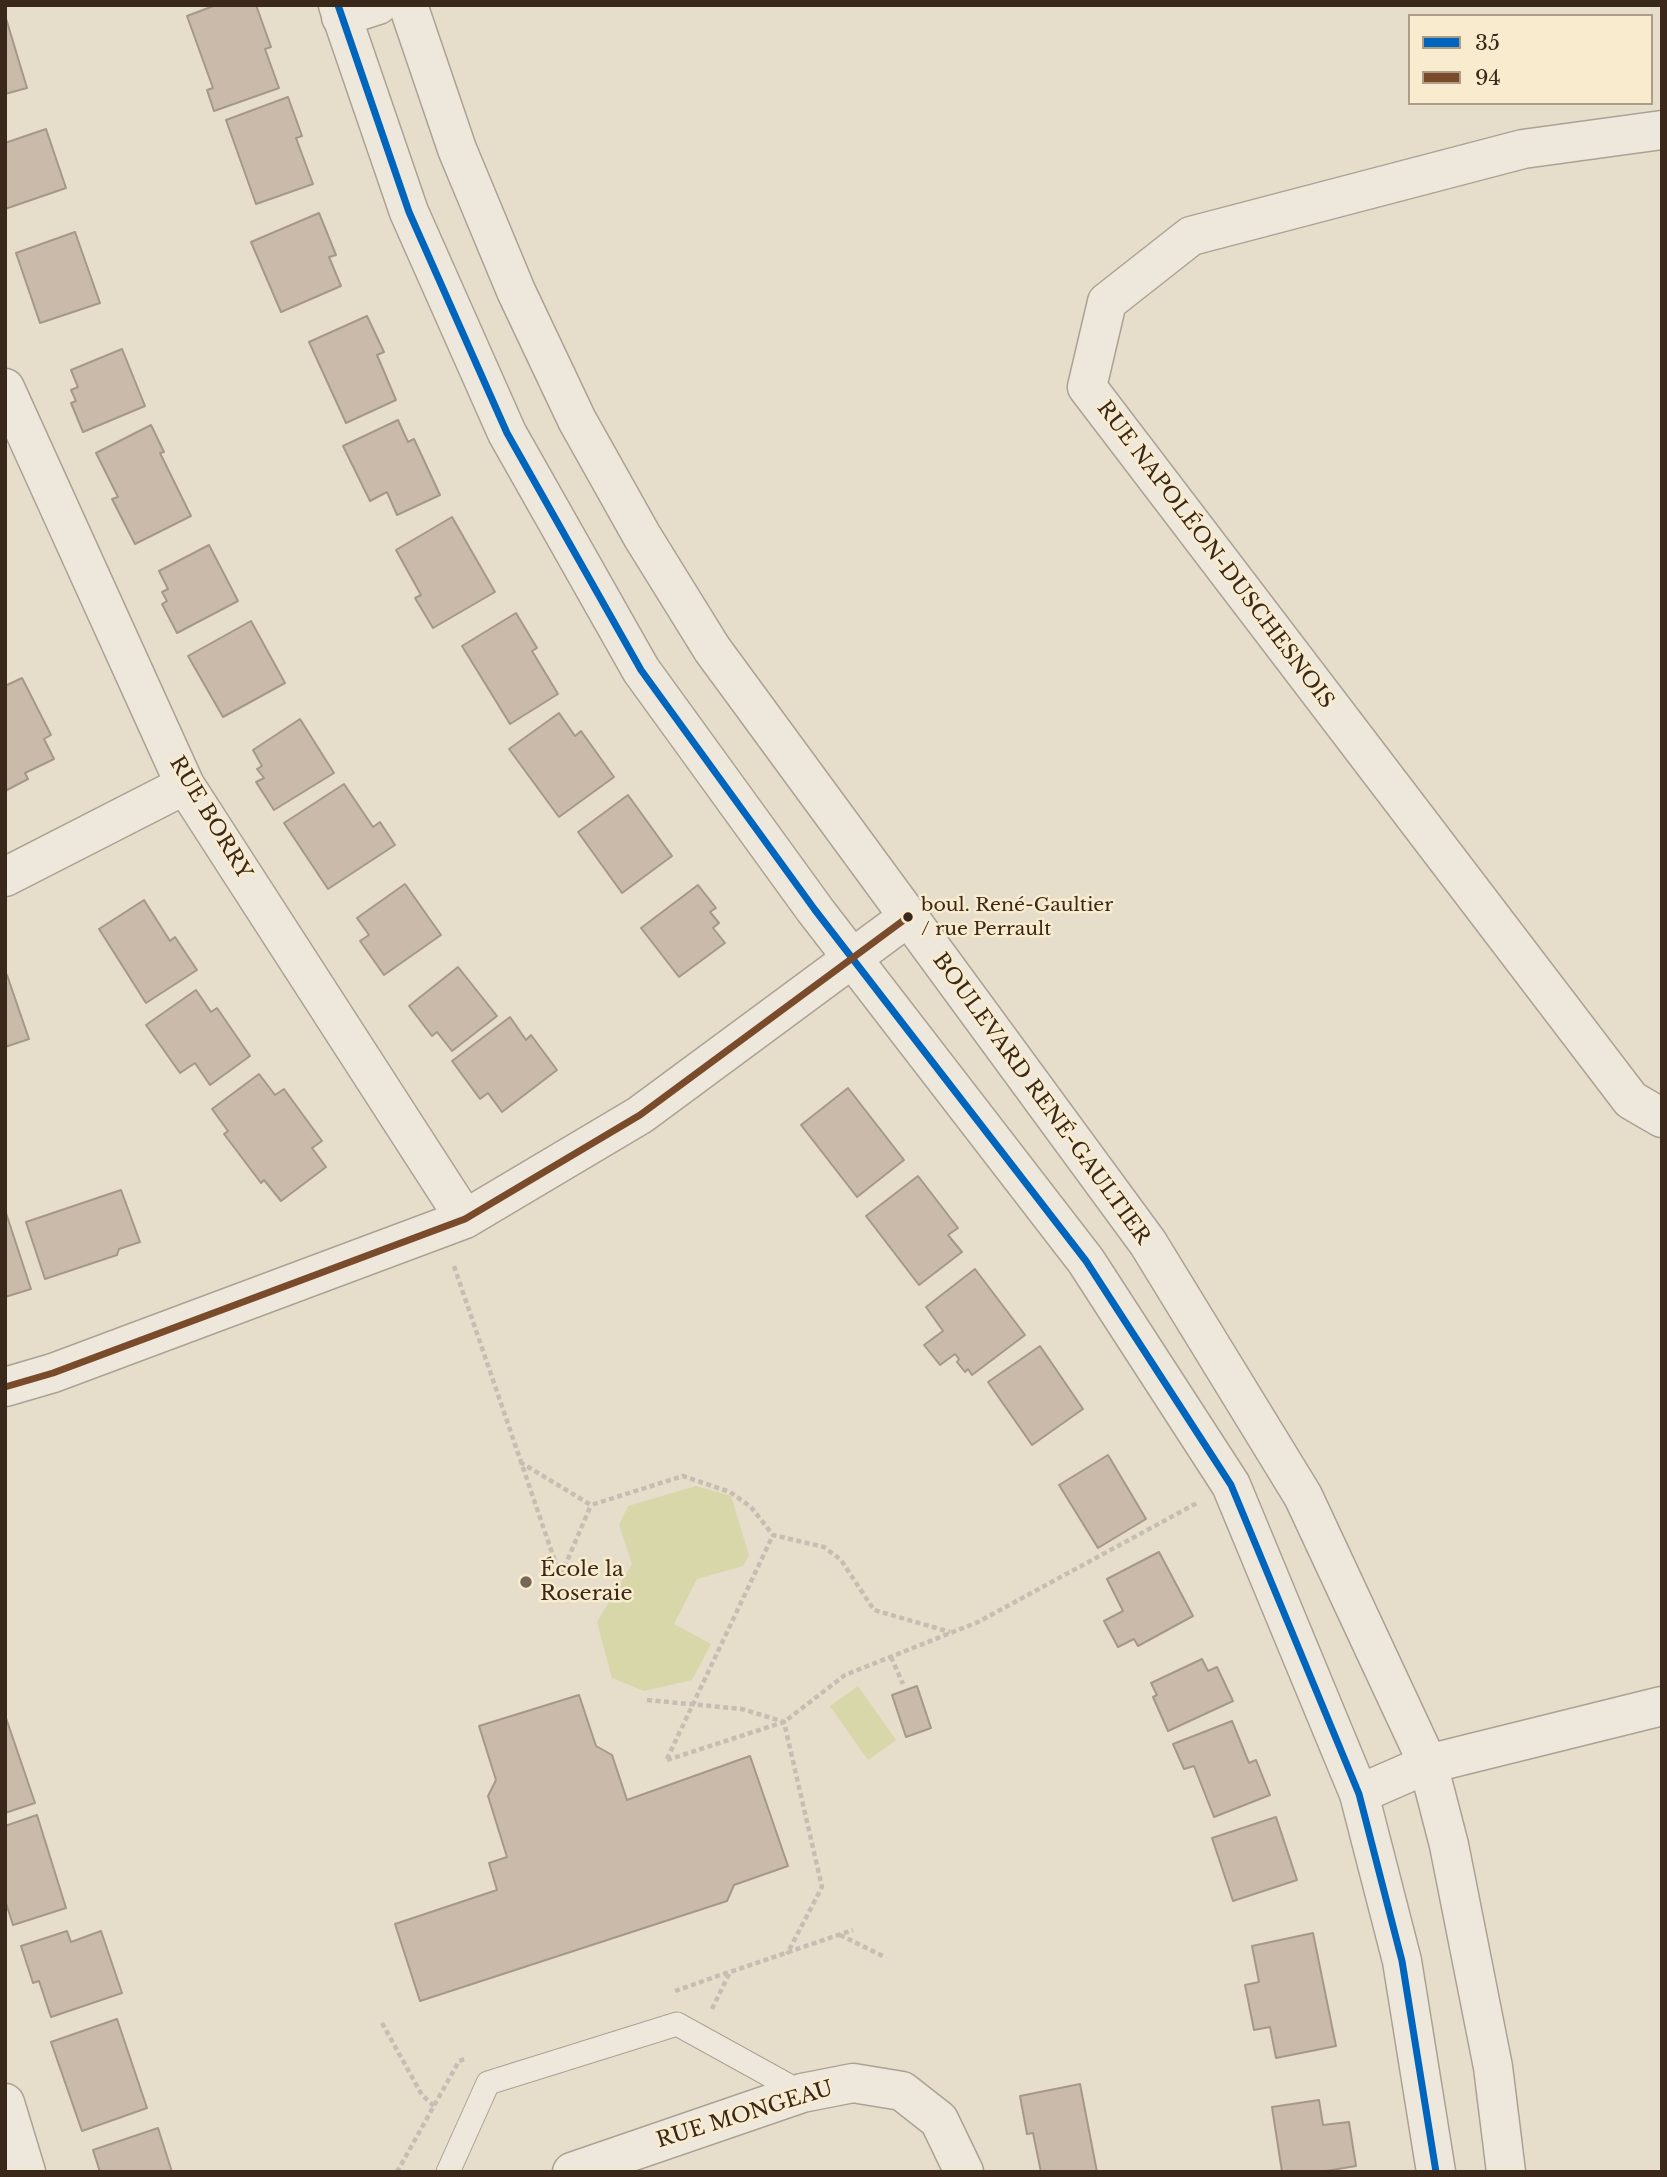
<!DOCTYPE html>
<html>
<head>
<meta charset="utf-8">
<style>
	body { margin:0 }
	#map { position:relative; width:1667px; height:2177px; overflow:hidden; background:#e6ddca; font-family:"Libre Baskerville",serif }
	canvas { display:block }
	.frame { position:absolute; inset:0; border:7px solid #3a291b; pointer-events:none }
	.legend { position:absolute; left:1408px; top:14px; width:245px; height:91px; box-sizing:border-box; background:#f9ebce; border:2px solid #ad9d86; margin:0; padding:9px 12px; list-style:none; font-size:21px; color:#3a291b }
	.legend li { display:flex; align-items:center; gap:14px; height:35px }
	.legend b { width:35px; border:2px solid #ad9d86 }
</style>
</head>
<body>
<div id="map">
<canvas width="1667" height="2177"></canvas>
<div class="frame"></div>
<ul class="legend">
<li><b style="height:9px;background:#0065bd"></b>35</li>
<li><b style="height:9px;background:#7a4b2a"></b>94</li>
</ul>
</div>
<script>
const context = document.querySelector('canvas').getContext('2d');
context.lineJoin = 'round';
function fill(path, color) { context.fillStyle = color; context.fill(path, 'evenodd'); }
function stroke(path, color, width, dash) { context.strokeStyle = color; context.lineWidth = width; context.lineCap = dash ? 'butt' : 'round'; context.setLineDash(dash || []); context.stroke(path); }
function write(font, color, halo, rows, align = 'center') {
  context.font = font + ' "Libre Baskerville",serif'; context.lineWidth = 5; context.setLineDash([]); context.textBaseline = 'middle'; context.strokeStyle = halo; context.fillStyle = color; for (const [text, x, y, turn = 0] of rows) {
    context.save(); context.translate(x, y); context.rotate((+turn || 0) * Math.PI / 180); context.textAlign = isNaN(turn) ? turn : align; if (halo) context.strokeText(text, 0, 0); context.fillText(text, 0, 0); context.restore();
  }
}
const green = new Path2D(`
	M 696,1486 L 731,1496 L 749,1555 L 743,1566 L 697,1579 L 674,1624 L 711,1644 L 692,1680 L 644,1691 L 612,1678 L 597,1622 L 632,1564 L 619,1525 L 628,1506 Z
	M 858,1686 L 896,1740 L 868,1760 L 830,1706 Z`);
const building = new Path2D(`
	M 216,5 L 256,5 L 271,47 L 265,49 L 279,88 L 214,111 L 207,90 L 213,88 L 187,16 Z
	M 5,15 L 27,88 L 5,94 Z
	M 288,97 L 302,136 L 296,138 L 313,184 L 256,204 L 226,120 Z
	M 46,129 L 66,188 L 5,209 L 5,143 Z
	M 319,213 L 336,255 L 329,257 L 341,286 L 281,312 L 251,242 Z
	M 75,232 L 100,303 L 40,323 L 16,253 Z
	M 367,316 L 384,352 L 377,355 L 396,400 L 346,423 L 309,342 Z
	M 122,349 L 145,406 L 83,432 L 71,403 L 76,401 L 71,390 L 78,387 L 71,370 Z
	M 398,420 L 408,442 L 414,439 L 440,495 L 397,515 L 387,492 L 370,501 L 343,446 Z
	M 151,425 L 164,452 L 160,453 L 191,516 L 135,544 L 112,499 L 118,497 L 96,453 Z
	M 452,517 L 495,592 L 433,628 L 415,598 L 421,595 L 396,550 Z
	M 209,545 L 238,601 L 177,633 L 162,604 L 167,601 L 162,592 L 168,589 L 159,571 Z
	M 516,613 L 537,648 L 532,651 L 558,694 L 510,724 L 462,646 Z
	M 251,621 L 285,683 L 223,717 L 188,656 Z
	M 22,678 L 51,735 L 44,739 L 54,759 L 25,773 L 28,779 L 5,791 L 5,686 Z
	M 559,713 L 575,736 L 581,731 L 614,777 L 559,817 L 509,749 Z
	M 300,719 L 334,773 L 274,810 L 256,782 L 264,778 L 257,769 L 262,766 L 253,750 Z
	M 344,784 L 373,827 L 380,822 L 395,845 L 328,889 L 284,823 Z
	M 628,795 L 672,856 L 622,893 L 578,832 Z
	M 405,884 L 441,935 L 384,975 L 360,941 L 369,935 L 357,918 Z
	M 698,885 L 716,908 L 710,912 L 719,923 L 713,928 L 725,943 L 679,977 L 641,928 Z
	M 144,900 L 170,941 L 175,937 L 197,970 L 146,1003 L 99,929 Z
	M 458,967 L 497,1016 L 452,1051 L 437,1032 L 432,1036 L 409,1006 Z
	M 7,975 L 29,1039 L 5,1047 L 5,976 Z
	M 196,990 L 211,1012 L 217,1008 L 250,1056 L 210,1085 L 195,1063 L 180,1073 L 146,1025 Z
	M 510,1017 L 526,1040 L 531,1035 L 557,1070 L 502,1112 L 488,1093 L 480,1099 L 452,1061 Z
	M 259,1074 L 275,1095 L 284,1089 L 322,1141 L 312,1148 L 326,1167 L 281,1201 L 264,1180 L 261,1183 L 224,1134 L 228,1131 L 212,1109 Z
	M 848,1088 L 904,1160 L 857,1197 L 801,1125 Z
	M 918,1176 L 958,1228 L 948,1235 L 962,1252 L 919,1285 L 866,1216 Z
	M 121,1190 L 140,1242 L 119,1249 L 117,1255 L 45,1279 L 26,1222 Z
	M 5,1210 L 31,1289 L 5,1297 Z
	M 975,1269 L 1025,1335 L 972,1375 L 968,1369 L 965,1372 L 957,1362 L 959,1359 L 955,1354 L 940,1365 L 924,1345 L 943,1331 L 926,1307 Z
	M 1040,1346 L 1083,1409 L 1032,1445 L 988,1382 Z
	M 1108,1455 L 1146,1519 L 1098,1548 L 1059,1485 Z
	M 1159,1552 L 1193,1616 L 1138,1646 L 1134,1639 L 1118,1647 L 1104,1621 L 1123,1611 L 1107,1579 Z
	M 1202,1659 L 1208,1671 L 1217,1667 L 1233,1701 L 1168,1731 L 1153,1697 L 1157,1695 L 1151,1683 Z
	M 917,1686 L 931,1728 L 906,1737 L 892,1695 Z
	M 579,1695 L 596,1746 L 612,1755 L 627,1800 L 750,1756 L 788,1866 L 734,1885 L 727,1901 L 420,2001 L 395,1924 L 497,1890 L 489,1863 L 507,1857 L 488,1796 L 496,1780 L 479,1726 Z
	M 5,1715 L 35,1803 L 5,1813 Z
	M 1232,1721 L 1249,1763 L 1256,1760 L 1270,1795 L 1214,1817 L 1194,1766 L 1184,1769 L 1173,1744 Z
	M 37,1815 L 66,1908 L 13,1925 L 5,1900 L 5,1826 Z
	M 1276,1817 L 1297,1880 L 1233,1901 L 1212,1838 Z
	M 67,1931 L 71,1942 L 101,1931 L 122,1993 L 51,2017 L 39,1981 L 33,1983 L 21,1946 Z
	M 1313,1933 L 1336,2046 L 1276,2058 L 1270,2027 L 1254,2030 L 1245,1985 L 1259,1982 L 1252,1946 Z
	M 117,2019 L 147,2108 L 82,2131 L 51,2042 Z
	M 1080,2084 L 1097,2172 L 1041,2172 L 1033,2133 L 1027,2134 L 1020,2096 Z
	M 1319,2100 L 1323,2125 L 1349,2122 L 1356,2166 L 1320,2172 L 1282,2172 L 1272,2107 Z
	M 158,2128 L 172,2172 L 100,2172 L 93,2150 Z`);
const path = new Path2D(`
	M 454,1266 L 560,1576
	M 520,1462 L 591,1505 L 683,1476 L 730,1492 L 751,1507 L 773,1535 L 824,1547 L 841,1560 L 874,1610 L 950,1632
	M 561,1575 L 591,1505
	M 891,1657 L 903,1684
	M 647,1700 L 742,1709 L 784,1722 L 822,1887 L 787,1954
	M 667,1759 L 773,1535
	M 667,1760 L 784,1722 L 845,1675 L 978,1622 L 1197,1503
	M 840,1935 L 885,1957
	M 675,1991 L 729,1972
	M 712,2009 L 730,1972 L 853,1930
	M 382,2023 L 422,2095 L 435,2107
	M 397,2172 L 459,2061 L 467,2058`);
const service = new Path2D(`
	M 448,2172 L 488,2083 L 677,2024 L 802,2093`);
const minor = new Path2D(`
	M 341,17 L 378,5
	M 1662,130 L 1523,149 L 1191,236 L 1107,302 L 1087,387 L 1631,1100 L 1662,1118
	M 5,388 L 185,785 L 465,1219
	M 5,877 L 185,785
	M 5,1387 L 53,1373 L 465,1219 L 640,1115 L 908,917
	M 1359,1794 L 1428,1764 L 1662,1706
	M 5,2103 L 26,2172
	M 572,2172 L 802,2093 L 853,2083 L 902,2091 L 939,2120 L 964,2172`);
const tertiary = new Path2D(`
	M 338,5 L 409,212 L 507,433 L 641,670 L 815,910 L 1086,1261 L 1231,1485 L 1359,1794 L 1402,1961 L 1436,2172
	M 408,5 L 457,149 L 516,291 L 577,420 L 642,536 L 712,649 L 1148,1243 L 1303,1496 L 1428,1764 L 1449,1845 L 1493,2067 L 1506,2172`);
const bus1 = new Path2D(`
	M 338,5 L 409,212 L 507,433 L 641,670 L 815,910 L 1086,1261 L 1231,1485 L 1359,1794 L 1402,1961 L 1436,2172`);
const bus2 = new Path2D(`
	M 5,1387 L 53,1373 L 465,1219 L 640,1115 L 908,917`);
const markers = [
	[908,917,6,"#3a291b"],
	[526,1582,7,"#766858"]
];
const busNames = [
	["boul. René-Gaultier",921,906],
	["/ rue Perrault",921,930]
];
const streetNames = [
	["RUE NAPOLÉON-DUSCHESNOIS",1215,555,53],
	["RUE BORRY",210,818,59],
	["BOULEVARD RENÉ-GAULTIER",1041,1099,54],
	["RUE MONGEAU",745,2115,-17]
];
const poiNames = [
	["École la",540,1570],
	["Roseraie",540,1594]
];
fill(green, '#d8d7aa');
fill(building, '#cabaaa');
stroke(building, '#a69889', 2);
stroke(service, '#aba294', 25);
stroke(minor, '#aba294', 41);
stroke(tertiary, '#aba294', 41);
stroke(path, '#c6beb3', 4.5, [5, 3.5]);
stroke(service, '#eee7dc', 23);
stroke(minor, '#eee7dc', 38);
stroke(tertiary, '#eee7dc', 38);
stroke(bus1, '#0065bd', 7);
stroke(bus2, '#7a4b2a', 7);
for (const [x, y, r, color] of markers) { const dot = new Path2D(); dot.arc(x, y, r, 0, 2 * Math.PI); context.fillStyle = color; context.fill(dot); stroke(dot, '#f9ebce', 2.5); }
write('19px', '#3a291b', '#f9ebce', busNames, 'left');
write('21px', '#3a291b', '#f9ebce', streetNames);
write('21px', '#3a291b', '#f9ebce', poiNames, 'left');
</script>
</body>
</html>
